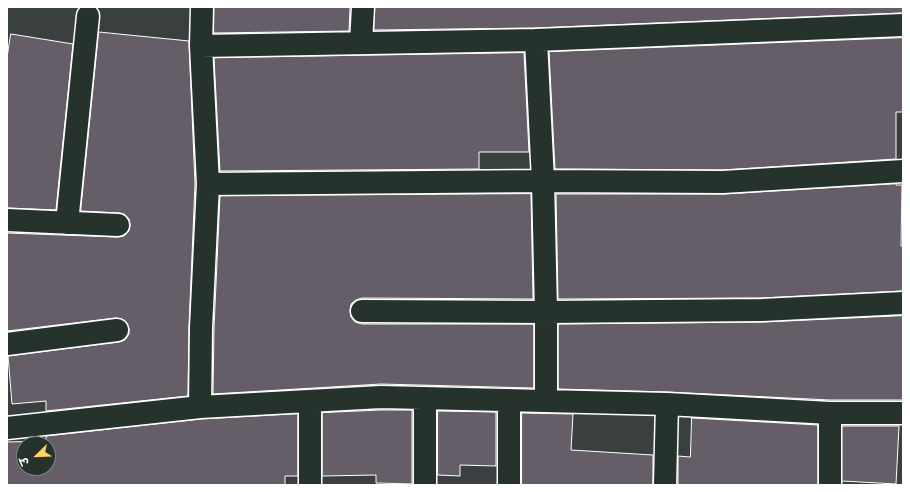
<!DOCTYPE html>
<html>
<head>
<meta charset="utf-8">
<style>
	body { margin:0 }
	#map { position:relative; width:910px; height:492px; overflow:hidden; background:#39403f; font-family:"Gochi Hand","Playpen Sans Deva",sans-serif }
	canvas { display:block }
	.frame { position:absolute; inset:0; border:8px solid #fff; pointer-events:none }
	.north { position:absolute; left:16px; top:436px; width:40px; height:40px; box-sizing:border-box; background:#26332d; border:1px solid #7d8581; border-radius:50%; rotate:247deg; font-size:11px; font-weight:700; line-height:16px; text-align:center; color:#fff }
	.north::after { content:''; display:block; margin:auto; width:14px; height:18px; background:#ffd166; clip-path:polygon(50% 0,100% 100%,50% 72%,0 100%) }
</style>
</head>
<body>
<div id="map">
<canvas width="910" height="492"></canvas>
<div class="frame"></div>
<div class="north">उ</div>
</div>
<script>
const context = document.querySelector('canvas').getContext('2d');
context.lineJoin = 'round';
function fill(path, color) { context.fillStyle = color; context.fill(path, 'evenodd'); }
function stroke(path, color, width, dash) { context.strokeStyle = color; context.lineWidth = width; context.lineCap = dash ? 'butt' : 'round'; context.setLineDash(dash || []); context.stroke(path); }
const building = new Path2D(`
	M 214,7 L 350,7 L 349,31 L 214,33 Z
	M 375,7 L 903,7 L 903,13 L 536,28 L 374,30 Z
	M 99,32 L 189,41 L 195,184 L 189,327 L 188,396 L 46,411 L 46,401 L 12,404 L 8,356 L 119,342 L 125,340 L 129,334 L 129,329 L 127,323 L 122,319 L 116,318 L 7,331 L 7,233 L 117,237 L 124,236 L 129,231 L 130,226 L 129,219 L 124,214 L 119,213 L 81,211 Z
	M 11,34 L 73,44 L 56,210 L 7,208 L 7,58 Z
	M 903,38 L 903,112 L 896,112 L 896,159 L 723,170 L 555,169 L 549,52 Z
	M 524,53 L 529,152 L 479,152 L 479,169 L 220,171 L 214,58 Z
	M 896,184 L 896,185 L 902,185 L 901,246 L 903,246 L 903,291 L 762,298 L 558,299 L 556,194 L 724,194 Z
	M 531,194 L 533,299 L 362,298 L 356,300 L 351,304 L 350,311 L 351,317 L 355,322 L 362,324 L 534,324 L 534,388 L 381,384 L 213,394 L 214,328 L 220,196 Z
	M 903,316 L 903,400 L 830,400 L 667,392 L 558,389 L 558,324 L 763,322 Z
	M 381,410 L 412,410 L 412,484 L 376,483 L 376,475 L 322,476 L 322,413 Z
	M 438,411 L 496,412 L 496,466 L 460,465 L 460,476 L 438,475 Z
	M 522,413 L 573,414 L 571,450 L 653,455 L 653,485 L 522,485 Z
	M 298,414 L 298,476 L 285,476 L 285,485 L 7,485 L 7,442 L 46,441 L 46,436 L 201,419 ZM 24,444 L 48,444 L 48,468 L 24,468 Z
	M 692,418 L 818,425 L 818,485 L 678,485 L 678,456 L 690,457 Z
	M 842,426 L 899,426 L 896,484 L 842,481 Z`);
const minor = new Path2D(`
	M 536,40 L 543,181 L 546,312 L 546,401
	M 361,43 L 363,7
	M 201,46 L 202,7
	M 208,184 L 543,181 L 723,182 L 903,171
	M 7,220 L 118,225
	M 67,223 L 88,16
	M 362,311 L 546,312 L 762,310 L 903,303
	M 7,344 L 117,330
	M 200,407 L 201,328 L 208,184 L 201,46 L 536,40 L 903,25
	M 830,413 L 830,485
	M 7,428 L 200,407 L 381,397 L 667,404 L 830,413 L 903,413
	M 310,485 L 310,401
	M 425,485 L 425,398
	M 509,485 L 509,400
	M 665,485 L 667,404`);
fill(building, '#655e68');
stroke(building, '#fff', 1);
stroke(minor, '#fff', 25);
stroke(minor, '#26332d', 22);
</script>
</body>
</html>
